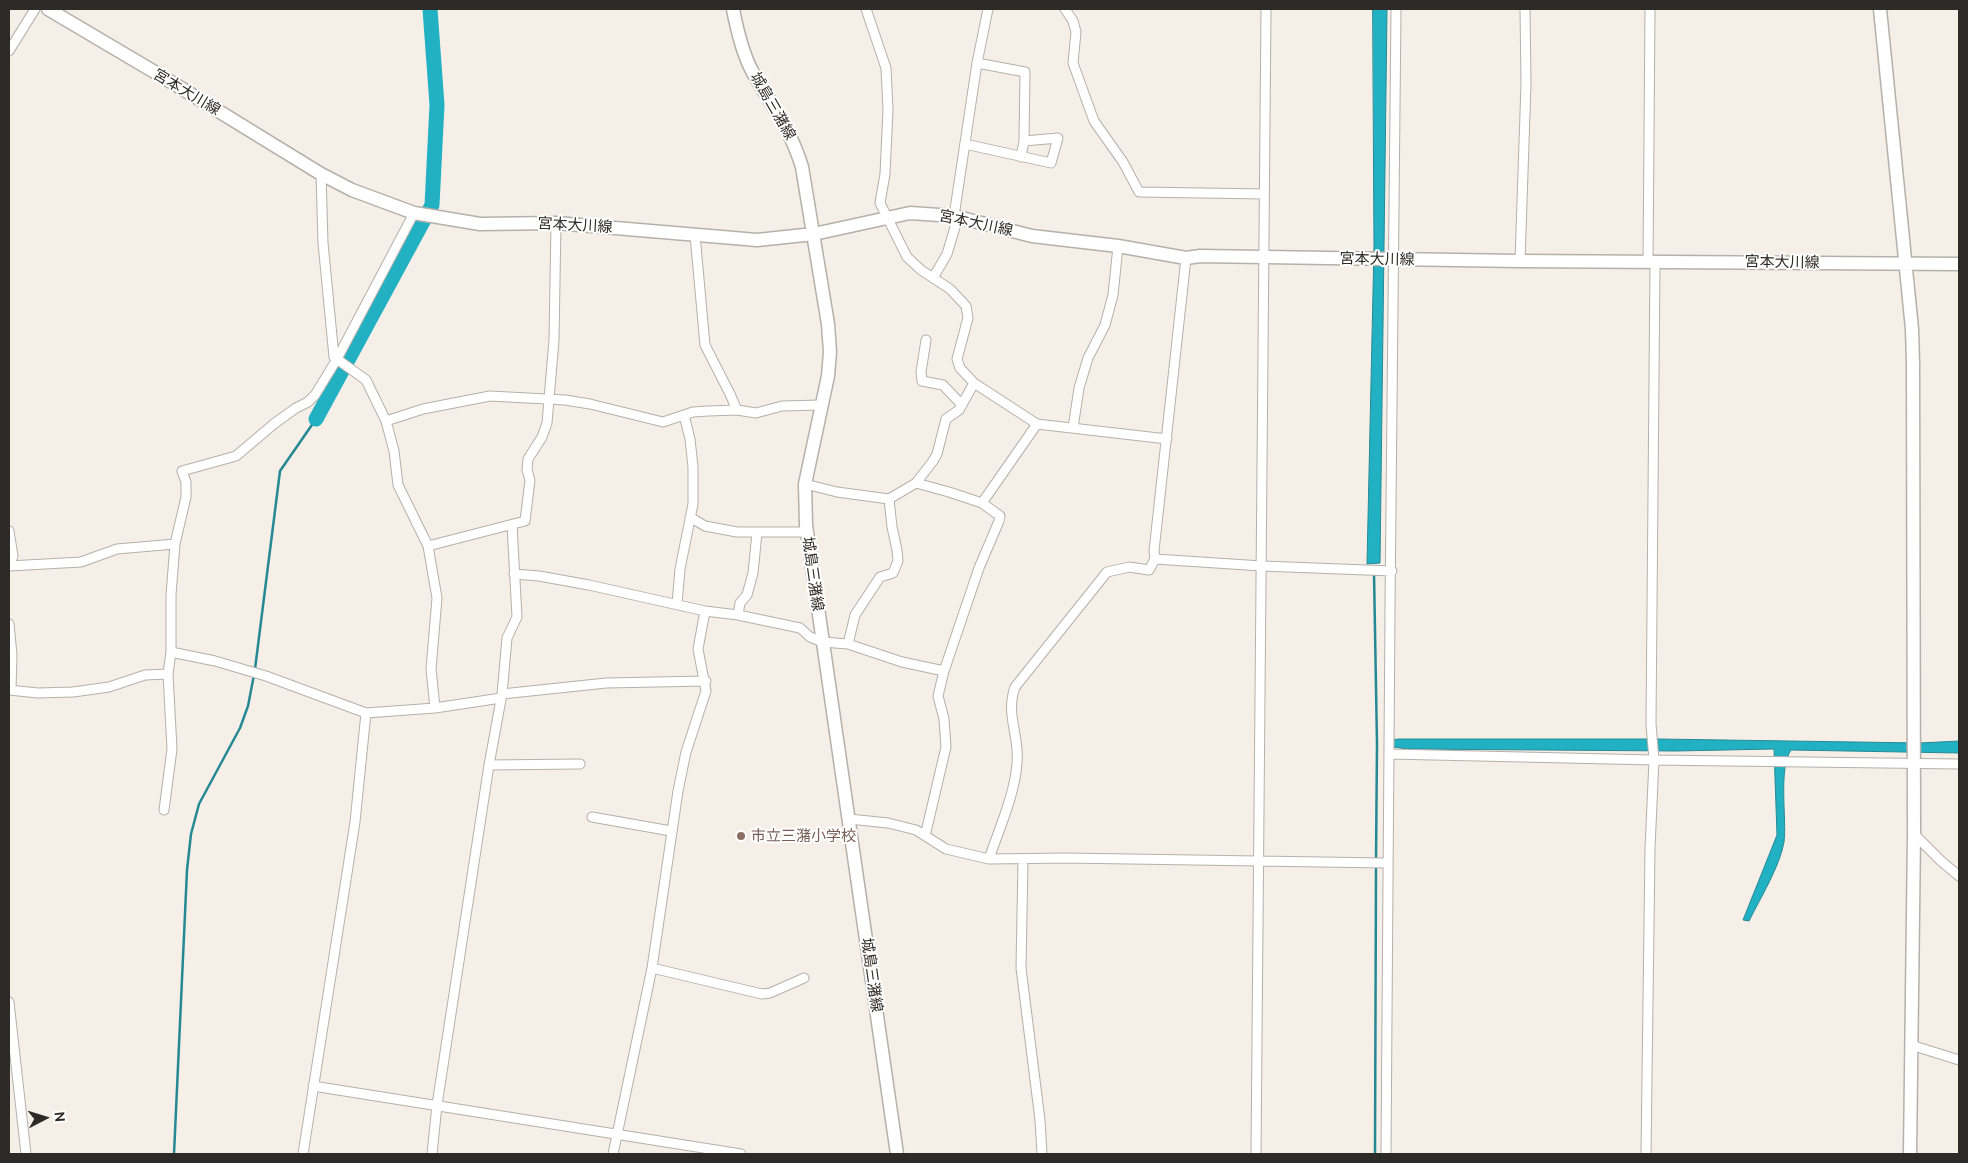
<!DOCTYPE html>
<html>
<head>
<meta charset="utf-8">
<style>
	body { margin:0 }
	#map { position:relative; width:1968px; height:1163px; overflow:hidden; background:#f5efe8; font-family:Ubuntu,sans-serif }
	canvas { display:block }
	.frame { position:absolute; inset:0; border:10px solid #2d2b28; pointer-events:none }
	.north { position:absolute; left:20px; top:1093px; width:50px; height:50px; -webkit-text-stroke:4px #fff; paint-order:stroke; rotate:85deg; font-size:14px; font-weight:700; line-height:20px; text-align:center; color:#2d2b28 }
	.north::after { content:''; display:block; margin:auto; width:18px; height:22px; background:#2d2b28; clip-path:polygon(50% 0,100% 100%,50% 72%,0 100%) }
</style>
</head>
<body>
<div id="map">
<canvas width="1968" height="1163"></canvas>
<div class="frame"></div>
<div class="north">N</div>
</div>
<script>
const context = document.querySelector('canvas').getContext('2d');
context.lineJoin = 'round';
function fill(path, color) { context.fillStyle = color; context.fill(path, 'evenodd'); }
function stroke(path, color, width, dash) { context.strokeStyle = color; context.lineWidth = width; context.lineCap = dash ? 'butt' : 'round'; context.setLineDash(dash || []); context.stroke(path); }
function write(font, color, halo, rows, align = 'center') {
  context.font = font + ' Ubuntu,"Noto Sans JP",sans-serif'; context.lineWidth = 4; context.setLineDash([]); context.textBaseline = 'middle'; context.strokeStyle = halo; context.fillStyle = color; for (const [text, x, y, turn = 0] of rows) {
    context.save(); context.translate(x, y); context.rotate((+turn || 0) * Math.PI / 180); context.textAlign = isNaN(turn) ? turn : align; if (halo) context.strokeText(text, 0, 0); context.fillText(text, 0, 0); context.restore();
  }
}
const water = new Path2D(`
	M 1373,9 L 1387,9 L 1380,563 L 1367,564 L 1374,247 Z
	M 1399,739 L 1658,739 L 1920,743 L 1959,741 L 1959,753 L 1791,750 C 1778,769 1787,819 1784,842 C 1780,866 1760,899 1749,921 L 1743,920 L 1777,835 L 1774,749 L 1676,751 L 1408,749 L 1393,747 L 1393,740 Z`);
const stream = new Path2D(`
	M 1374,573 L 1377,744 L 1376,860
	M 255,669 L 280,471 L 316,419
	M 174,1154 L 187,870 L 191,834 L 199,804 L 240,728 L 248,706 L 254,675
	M 1375,1154 L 1376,866`);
const river = new Path2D(`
	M 316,419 L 432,205 L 437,105 L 430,9`);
const street = new Path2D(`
	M 866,9 L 886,68 L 888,110 L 885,174 L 880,203 L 907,257 L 921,270 L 950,289 L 966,306 L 968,318 L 957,359 L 960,368 L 974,383 L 1037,424 L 1167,439
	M 1065,9 L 1073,21 L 1076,32 L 1073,63 L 1094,121 L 1123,162 L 1139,192 L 1264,194
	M 9,51 L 35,9
	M 977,63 L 1025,72 L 1024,141 L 1021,157
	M 965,144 L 1051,163 L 1058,138 L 1024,141
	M 321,174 L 323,243 L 334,357 L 366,380 L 386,421 L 394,451 L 398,485 L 428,546 L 437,598 L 431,669 L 435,708
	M 954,216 L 977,63 L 988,9
	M 695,235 L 705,345 L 730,394 L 737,410
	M 1520,261 L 1526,84 L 1525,9
	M 1648,262 L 1650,9
	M 933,278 L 947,254 L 958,217
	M 926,340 L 921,372 L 922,381 L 943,385 L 962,405
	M 386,421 L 423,409 L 490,396 L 565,400 L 590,404 L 663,422 L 693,412 L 708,411 L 737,410 L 756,413 L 782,406 L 821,405
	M 1073,428 L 1079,388 L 1088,358 L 1105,325 L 1113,295 L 1118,246
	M 916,483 L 949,492 L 982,503 L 1000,516 L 999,521 L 979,568 L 944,671 L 938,696 L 944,719 L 946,747 L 925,836
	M 805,484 L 837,492 L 889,499
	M 982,503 L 1037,424
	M 690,517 L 705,526 L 737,532 L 807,532
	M 9,531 L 13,556 L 9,566
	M 428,546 L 525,521 L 530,480 L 527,470 L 528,459 L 542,437 L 547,423 L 554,340 L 556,223
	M 1155,559 L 1262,566 L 1392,571
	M 9,566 L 81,562 L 117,549 L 175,544
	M 514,574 L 539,576 L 589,585 L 705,611 L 738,615 L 800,628 L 810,637 L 823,642 L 848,644 L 902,662 L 944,671
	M 677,604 L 680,569 L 693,504 L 693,467 L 690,439 L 684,415
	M 738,615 L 740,603 L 747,595 L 753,573 L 757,533
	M 9,624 L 12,655 L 11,690
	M 848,644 L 855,615 L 880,577 L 893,573 L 898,561 L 897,550 L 892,527 L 889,499 L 916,483 L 933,461 L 937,454 L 946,419 L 959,410 L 974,383
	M 171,652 L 215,661 L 266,676 L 366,713 L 435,708 L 501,698
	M 9,690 L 38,693 L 73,692 L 109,687 L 145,675 L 168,674
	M 502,694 L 606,683 L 706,681
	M 1389,754 L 1654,760 L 1959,764
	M 489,765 L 580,764
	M 164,810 L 172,749 L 168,674 L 171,652 L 171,595 L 175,544 L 186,497 L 186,482 L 182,471 L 236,456 L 275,423 L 296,408 L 308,402 L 315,395 L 337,359 L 414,213
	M 592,817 L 671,831
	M 849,819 L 888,823 L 916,830 L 946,849 L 989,859 L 1066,858 L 1386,863
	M 1914,834 L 1941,861 L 1959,876
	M 989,859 C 999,829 1015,794 1017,763 C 1020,736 1005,715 1015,687 L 1107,572 L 1129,567 L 1149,570 L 1155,559 L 1154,551 L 1186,258
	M 1023,860 L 1021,968 L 1040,1120 L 1042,1154
	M 652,968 L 762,994 L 770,993 L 804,978
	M 9,1002 L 26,1154
	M 1911,1045 L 1959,1060
	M 313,1086 L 741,1154
	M 303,1154 L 355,822 L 366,713
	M 432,1154 L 437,1105 L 489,765 L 502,694 L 507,638 L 517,617 L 512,525
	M 613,1154 L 652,968 L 678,791 L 686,752 L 706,691 L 698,649 L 705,611
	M 1256,1154 L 1266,9
	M 1386,1154 C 1386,772 1394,391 1396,9
	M 1646,1154 L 1650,848 L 1654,760 L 1651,724 L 1655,262`);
const secondary = new Path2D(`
	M 48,9 L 163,77 L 321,174 L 352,190 L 414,213 L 480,224 L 556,223 L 757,240 L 814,234 L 910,213 L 925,214 L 954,216 L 1032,236 L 1118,246 L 1186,258 L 1200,256 L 1520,261 L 1959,264
	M 733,9 C 737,30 742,52 752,71 C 772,106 790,128 802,167 L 828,324 L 830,352 L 828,376 L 805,484 L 806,525 L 897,1154
	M 1880,9 L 1912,329 L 1913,363 L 1914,834 L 1910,1154`);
const markers = [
	[741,836,5,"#8d6e63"]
];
const streetNames = [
	["宮本大川線",187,92,31],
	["城島三潴線",773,106,60],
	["宮本大川線",976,223,12],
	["宮本大川線",575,225,3],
	["宮本大川線",1377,259,1],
	["宮本大川線",1782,262,1],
	["城島三潴線",813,574,82],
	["城島三潴線",872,975,82]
];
const educationNames = [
	["市立三潴小学校",751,836]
];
fill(water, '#21b1c3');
stroke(water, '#258994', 1);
stroke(stream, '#258994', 2.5);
stroke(river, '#21b1c3', 15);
stroke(street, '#b6b0aa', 11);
stroke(secondary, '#b6b0aa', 15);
stroke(street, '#fff', 9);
stroke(secondary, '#fff', 12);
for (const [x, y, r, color] of markers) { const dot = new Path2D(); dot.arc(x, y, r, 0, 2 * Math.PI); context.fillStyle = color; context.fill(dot); stroke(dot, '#fff', 2); }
write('15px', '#2d2b28', '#fff', streetNames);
write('15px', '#785e54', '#fff', educationNames, 'left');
</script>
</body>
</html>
